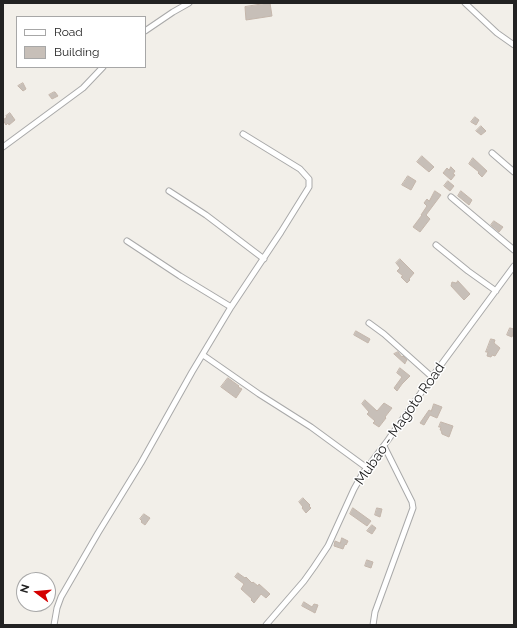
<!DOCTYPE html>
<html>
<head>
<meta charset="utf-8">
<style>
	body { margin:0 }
	#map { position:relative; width:517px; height:628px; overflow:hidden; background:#f2efe9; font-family:Raleway,sans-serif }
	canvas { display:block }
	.frame { position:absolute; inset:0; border:4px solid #222; pointer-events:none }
	.legend { position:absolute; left:16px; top:16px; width:130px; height:52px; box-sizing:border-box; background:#fff; border:1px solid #a7a7a7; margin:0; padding:5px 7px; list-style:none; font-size:12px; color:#222 }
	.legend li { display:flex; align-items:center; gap:8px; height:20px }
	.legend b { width:20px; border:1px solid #a7a7a7 }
	.north { position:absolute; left:16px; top:572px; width:40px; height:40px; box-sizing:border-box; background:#fff; border:1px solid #a7a7a7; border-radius:50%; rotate:286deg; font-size:11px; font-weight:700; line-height:16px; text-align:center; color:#222 }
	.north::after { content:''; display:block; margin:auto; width:14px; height:18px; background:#d40000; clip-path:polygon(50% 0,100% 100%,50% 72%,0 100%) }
</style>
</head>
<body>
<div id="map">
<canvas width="517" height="628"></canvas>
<div class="frame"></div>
<ul class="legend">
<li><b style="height:5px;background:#fff"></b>Road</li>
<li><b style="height:11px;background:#c7bfb8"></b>Building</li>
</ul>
<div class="north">N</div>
</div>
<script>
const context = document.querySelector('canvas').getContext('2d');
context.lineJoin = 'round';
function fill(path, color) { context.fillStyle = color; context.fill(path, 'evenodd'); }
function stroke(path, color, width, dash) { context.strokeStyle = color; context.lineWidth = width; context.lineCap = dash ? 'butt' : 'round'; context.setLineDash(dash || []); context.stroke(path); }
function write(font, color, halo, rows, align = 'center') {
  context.font = font + ' Raleway,sans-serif'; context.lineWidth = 3; context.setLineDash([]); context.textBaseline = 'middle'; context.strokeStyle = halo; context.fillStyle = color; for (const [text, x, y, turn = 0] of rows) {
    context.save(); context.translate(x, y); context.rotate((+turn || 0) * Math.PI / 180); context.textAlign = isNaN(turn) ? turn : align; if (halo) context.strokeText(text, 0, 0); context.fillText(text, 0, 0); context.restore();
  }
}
const building = new Path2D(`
	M 270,3 L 272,16 L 246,20 L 245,7 Z
	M 23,83 L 26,89 L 23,91 L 18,86 Z
	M 54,92 L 55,92 L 58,96 L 52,99 L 49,95 Z
	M 10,113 L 15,120 L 9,125 L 8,123 L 6,125 L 3,120 L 7,117 L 6,116 Z
	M 475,117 L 479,120 L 476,125 L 471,122 Z
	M 481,126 L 486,131 L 481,135 L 476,131 Z
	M 422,156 L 434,167 L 429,172 L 417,162 Z
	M 473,158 L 487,171 L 482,177 L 478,173 L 479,172 L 469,164 Z
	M 451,167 L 455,171 L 453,174 L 455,175 L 451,180 L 443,173 L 447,168 L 449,170 Z
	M 408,176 L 416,181 L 411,190 L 402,185 Z
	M 448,181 L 454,186 L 450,191 L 444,186 Z
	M 435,191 L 441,195 L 426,215 L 430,219 L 420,232 L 413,227 L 422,215 L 421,215 L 427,206 L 424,203 L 427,199 L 429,201 Z
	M 461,191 L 472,200 L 469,205 L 458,196 Z
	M 494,221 L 503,227 L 499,232 L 491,225 Z
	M 400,259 L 414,273 L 409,279 L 410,280 L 407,283 L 401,277 L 403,276 L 397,271 L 400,268 L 396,263 Z
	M 458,281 L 470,294 L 464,300 L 451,286 L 452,282 L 456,283 Z
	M 510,328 L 514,329 L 512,337 L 507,335 Z
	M 356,331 L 370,339 L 368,343 L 354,335 Z
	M 491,339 L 495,340 L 494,343 L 500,348 L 495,356 L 492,355 L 491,357 L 487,356 L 488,352 L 486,352 Z
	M 398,352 L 402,357 L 403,356 L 407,360 L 405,363 L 405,364 L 394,354 Z
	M 400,368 L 410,376 L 402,384 L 397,391 L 394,388 L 402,377 L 397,373 Z
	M 228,378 L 239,386 L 238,387 L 242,389 L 236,398 L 221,387 Z
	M 365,400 L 377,411 L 384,403 L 392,408 L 385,417 L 386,418 L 379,427 L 373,423 L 375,421 L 367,414 L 369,412 L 362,404 Z
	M 434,404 L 442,407 L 437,418 L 430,415 L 424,425 L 420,423 L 429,410 L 431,411 Z
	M 441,422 L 453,426 L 449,437 L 442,434 L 441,430 L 440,430 L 441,427 L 439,427 Z
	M 303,498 L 310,505 L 309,506 L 311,508 L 306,513 L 302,508 L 303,507 L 299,502 Z
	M 353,508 L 371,521 L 367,526 L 350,514 Z
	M 377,508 L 382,509 L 380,517 L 375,515 Z
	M 144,514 L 150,518 L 145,525 L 141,522 L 142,521 L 140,519 Z
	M 372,525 L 376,528 L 372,534 L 367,531 Z
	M 342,538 L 348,541 L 346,545 L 345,544 L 343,549 L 334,546 L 335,541 L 340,543 Z
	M 367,560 L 373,562 L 371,568 L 365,566 Z
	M 238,573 L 245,578 L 246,577 L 252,583 L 253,582 L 258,586 L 259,584 L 270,594 L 266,598 L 261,594 L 254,603 L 251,600 L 252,599 L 241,589 L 244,584 L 235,577 Z
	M 304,602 L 312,607 L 314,604 L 318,605 L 315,613 L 302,606 Z`);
const street = new Path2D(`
	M 465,3 L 497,33 L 514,45
	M 145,31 L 173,12 L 189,3
	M 3,147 L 83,88 L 103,67
	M 492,153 L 514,172
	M 169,191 L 206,215 L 264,259
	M 451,197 L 514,250
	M 127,241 L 180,276 L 231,307
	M 436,245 L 468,271 L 496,291
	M 369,323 L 384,334 L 432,377
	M 203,355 L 259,394 L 311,427 L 367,468
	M 54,625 L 57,608 L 61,597 L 98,533 L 141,463 L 192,372 L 231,307 L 281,232 L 309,187 L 309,179 L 300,169 L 243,134
	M 266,625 L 304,581 L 314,567 L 328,546 L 354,489 L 363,473 L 388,440 L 432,377 L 514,266
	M 373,625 L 375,612 L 413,508 L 412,502 L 384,446`);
const streetNames = [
	["Mubao - Magoto Road",400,424,-55]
];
fill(building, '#c7bfb8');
stroke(building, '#c4b6ab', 1);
stroke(street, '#a9a9a9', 7);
stroke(street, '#fff', 5);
write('14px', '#222', '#fff', streetNames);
</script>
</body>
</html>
